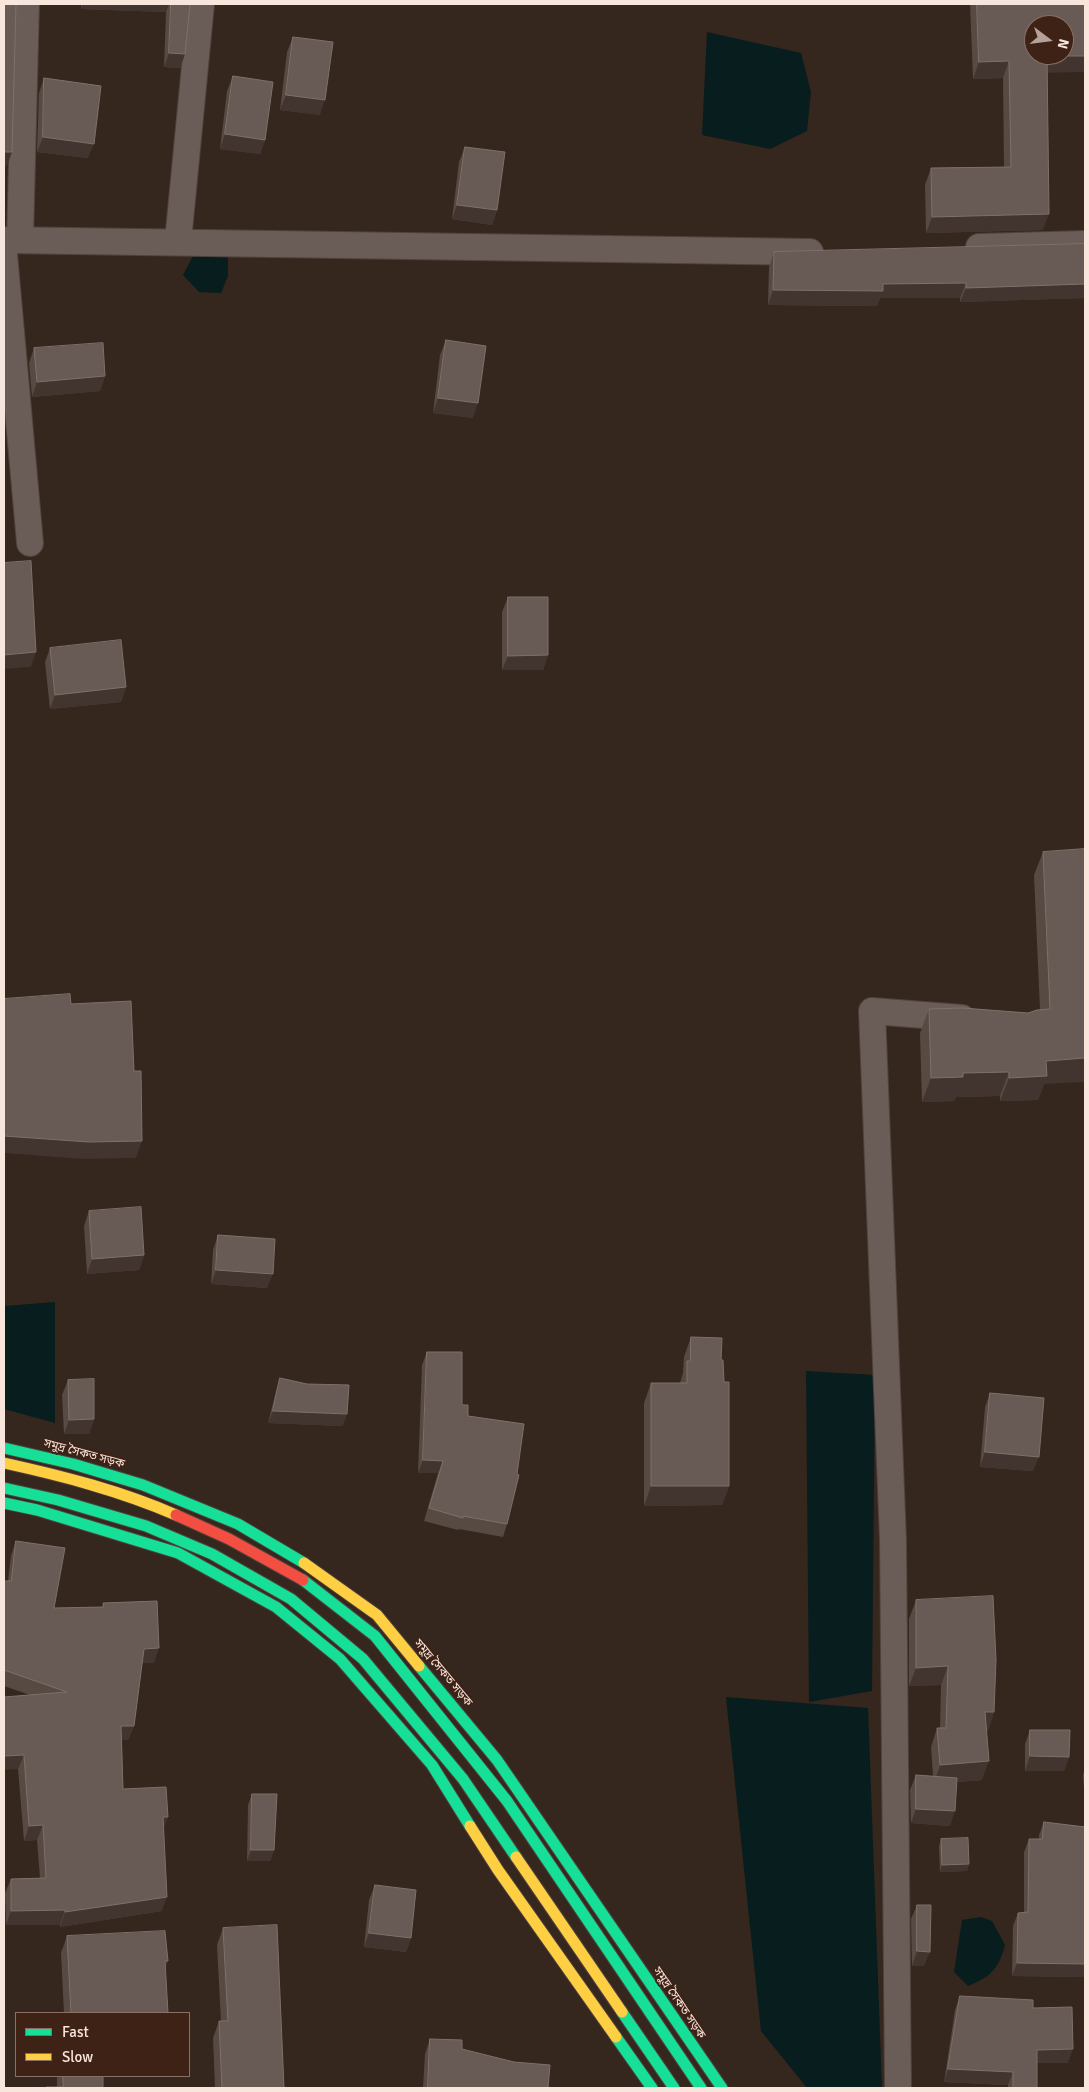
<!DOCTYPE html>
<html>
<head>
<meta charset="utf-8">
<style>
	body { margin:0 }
	#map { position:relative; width:1089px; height:2092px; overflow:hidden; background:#35261e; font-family:Signika,sans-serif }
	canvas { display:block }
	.frame { position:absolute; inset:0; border:5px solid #f8e5dc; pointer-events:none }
	.legend { position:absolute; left:15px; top:2012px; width:175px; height:65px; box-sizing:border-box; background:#3e2215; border:1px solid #887065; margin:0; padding:6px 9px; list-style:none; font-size:15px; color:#f8e5dc }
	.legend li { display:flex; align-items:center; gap:10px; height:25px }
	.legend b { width:25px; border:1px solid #887065 }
	.north { position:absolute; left:1024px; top:15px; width:50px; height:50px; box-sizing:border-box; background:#3e2215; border:1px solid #887065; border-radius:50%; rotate:105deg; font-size:14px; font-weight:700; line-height:20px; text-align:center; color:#f8e5dc }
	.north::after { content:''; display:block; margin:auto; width:18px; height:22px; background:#b4a29a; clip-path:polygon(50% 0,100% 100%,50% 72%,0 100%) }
</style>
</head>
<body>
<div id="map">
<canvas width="1089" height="2092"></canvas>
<div class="frame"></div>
<ul class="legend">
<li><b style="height:6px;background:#16e098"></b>Fast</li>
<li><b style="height:6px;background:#ffcf43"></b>Slow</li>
</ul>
<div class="north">N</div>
</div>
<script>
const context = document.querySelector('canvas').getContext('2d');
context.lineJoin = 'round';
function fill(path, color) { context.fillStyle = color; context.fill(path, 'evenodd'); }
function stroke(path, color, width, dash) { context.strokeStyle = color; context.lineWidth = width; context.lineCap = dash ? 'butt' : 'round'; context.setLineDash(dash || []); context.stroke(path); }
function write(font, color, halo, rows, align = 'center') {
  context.font = font + ' Signika,"Noto Sans Bengali",sans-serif'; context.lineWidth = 4; context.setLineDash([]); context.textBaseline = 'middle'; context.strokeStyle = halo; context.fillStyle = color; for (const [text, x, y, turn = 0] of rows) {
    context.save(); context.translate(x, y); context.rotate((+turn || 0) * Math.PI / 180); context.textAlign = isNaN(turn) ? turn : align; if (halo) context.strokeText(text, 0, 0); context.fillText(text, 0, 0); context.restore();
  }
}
const water = new Path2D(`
	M 707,32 L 801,53 L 811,92 L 807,131 L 770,149 L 702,135 Z
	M 194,254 L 228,257 L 228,276 L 221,293 L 199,292 L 183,275 Z
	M 55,1302 L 55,1423 L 4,1409 L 4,1306 Z
	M 806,1371 L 875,1375 L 872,1691 L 809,1702 Z
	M 726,1697 L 868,1708 L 882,2088 L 807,2088 L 761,2031 Z
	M 981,1917 L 992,1921 L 1005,1945 C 999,1968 991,1977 968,1986 L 954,1972 L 962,1920 Z`);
const street = new Path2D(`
	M 4,240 L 810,252
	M 20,240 L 26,4
	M 178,241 L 201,4
	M 979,247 L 1085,244
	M 4,254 L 30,543
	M 898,2088 L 893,1540 L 872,1011 L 962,1018`);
const fast = new Path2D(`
	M 4,1448 L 73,1464 L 143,1485 L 238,1524 L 304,1563
	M 4,1488 L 58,1500 L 146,1526 L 212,1554 L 291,1599 L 363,1659 L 463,1779 L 516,1857
	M 4,1503 L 37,1510 L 178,1553 L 276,1607 L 340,1659 L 432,1765 L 470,1826
	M 303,1580 L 375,1636 L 507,1801 L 701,2088
	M 419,1666 L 497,1760 L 722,2088
	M 622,2012 L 674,2088
	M 616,2037 L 652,2088`);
const slow = new Path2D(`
	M 4,1463 C 63,1476 121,1491 176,1515
	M 304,1563 L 377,1615 L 419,1666
	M 470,1826 L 498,1870 L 616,2037
	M 516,1857 L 622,2012`);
const jam = new Path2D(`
	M 176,1515 L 229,1539 L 303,1580`);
const wall = new Path2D(`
	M 81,4 L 190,4 L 185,54 L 180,68 L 164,67 L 166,12 L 81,9 Z
	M 970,4 L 1085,4 L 1047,73 L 1043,230 L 926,233 L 925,185 L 931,168 L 1004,167 L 1003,78 L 973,79 Z
	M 293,37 L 320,115 L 280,110 L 287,52 Z
	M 233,76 L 265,140 L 260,154 L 220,149 L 227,91 Z
	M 44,78 L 88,158 L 37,152 L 39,93 Z
	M 465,147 L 497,210 L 492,225 L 452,219 L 459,162 Z
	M 1085,244 L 1085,298 L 960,302 L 960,298 L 880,298 L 877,306 L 768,305 L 769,267 L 774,252 Z
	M 446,340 L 473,418 L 433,413 L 440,355 Z
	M 34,348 L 105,376 L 100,391 L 32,397 L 29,363 Z
	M 508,597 L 548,655 L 543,670 L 502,670 L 502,612 Z
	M 50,648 L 126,687 L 121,702 L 50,709 L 45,662 Z
	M 1085,849 L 1044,1084 L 1038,1100 L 1000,1101 L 1000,1096 L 956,1097 L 954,1101 L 922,1102 L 920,1033 L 929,1009 L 1028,1013 L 1040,1010 L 1034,875 L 1043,852 Z
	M 89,1211 L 144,1255 L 139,1270 L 87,1274 L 84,1226 Z
	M 218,1235 L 267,1288 L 211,1284 L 213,1250 Z
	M 691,1337 L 721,1360 L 729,1486 L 722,1505 L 644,1506 L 644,1403 L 651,1383 L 680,1383 L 683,1373 L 684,1357 Z
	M 427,1352 L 468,1416 L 507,1524 L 503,1537 L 459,1529 L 458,1530 L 424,1521 L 438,1473 L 418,1473 L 422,1365 Z
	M 280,1378 L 343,1426 L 268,1423 L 276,1391 Z
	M 68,1380 L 94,1419 L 89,1434 L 64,1434 L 62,1395 Z
	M 990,1393 L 1033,1471 L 980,1467 L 985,1407 Z
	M 16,1541 L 54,1608 L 102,1607 L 103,1603 L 154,1663 L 142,1663 L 134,1726 L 128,1740 L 122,1740 L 123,1789 L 164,1828 L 162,1911 L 60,1927 L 60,1925 L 6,1925 L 5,1893 L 11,1879 L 40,1878 L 37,1840 L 24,1841 L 18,1769 L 30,1695 L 4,1686 L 4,1581 L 8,1581 L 11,1555 Z
	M 916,1600 L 994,1712 L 988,1731 L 986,1731 L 982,1780 L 957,1782 L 950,1826 L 911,1823 L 910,1790 L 916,1775 L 933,1776 L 931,1747 L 937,1728 L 940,1728 L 941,1685 L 909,1686 L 909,1619 Z
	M 1030,1730 L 1069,1757 L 1064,1771 L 1025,1771 L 1025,1744 Z
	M 1085,1769 L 1085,1803 L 1083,1775 Z
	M 252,1794 L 274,1850 L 270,1861 L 247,1861 L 248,1805 Z
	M 1044,1822 L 1085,1827 L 1085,1977 L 1012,1976 L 1013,1926 L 1018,1913 L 1024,1913 L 1024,1852 L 1029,1839 L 1039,1839 L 1039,1835 Z
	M 941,1839 L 969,1864 L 967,1871 L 940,1872 L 939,1846 Z
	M 375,1885 L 411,1938 L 406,1952 L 364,1947 L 369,1900 Z
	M 917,1905 L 924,1966 L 912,1966 L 911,1919 Z
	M 223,1928 L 284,2088 L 215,2088 L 213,2038 L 219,2021 L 221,2021 L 217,1945 Z
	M 67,1936 L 168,1961 L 165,1969 L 168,2013 L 64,2013 L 61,1953 Z
	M 960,1996 L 1033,2008 L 1068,2063 L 1037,2063 L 1037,2088 L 1008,2088 L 1008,2085 L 944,2082 L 955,2010 Z
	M 430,2039 L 462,2049 L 548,2088 L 423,2088 L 425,2054 Z
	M 58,2076 L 103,2076 L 103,2088 L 45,2088 L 46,2087 L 57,2087 L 57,2078 Z`);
const shadedWall = new Path2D(`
	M 82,4 L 169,4 L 166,12 L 81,9 Z
	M 169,53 L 185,54 L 180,68 L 164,67 Z
	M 1047,56 L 1085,56 L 1085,72 L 1040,73 Z
	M 1009,61 L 1003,78 L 973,79 L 979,62 Z
	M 286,95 L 325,100 L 320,115 L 280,110 Z
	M 225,134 L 265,140 L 260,154 L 220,149 Z
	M 43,137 L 94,144 L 88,158 L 37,152 Z
	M 4,152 L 12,152 L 7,166 L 4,166 Z
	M 457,205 L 497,210 L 492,225 L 452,219 Z
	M 1049,214 L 1043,230 L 926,233 L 932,217 Z
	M 966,283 L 960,298 L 880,298 L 877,306 L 768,305 L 773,290 L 883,284 Z
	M 1085,284 L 1085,298 L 960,302 L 966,288 Z
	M 105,376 L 100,391 L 32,397 L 37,382 Z
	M 438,398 L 478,403 L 473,418 L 433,413 Z
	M 36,652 L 31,667 L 4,669 L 4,655 Z
	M 548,655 L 543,670 L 502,670 L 508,656 Z
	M 126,687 L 121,702 L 50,709 L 55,695 Z
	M 1085,1058 L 1085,1082 L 1044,1084 L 1038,1100 L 1000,1101 L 1009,1078 L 1046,1061 Z
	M 1009,1072 L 1000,1096 L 956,1097 L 954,1101 L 922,1102 L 931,1078 L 963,1073 Z
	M 4,1136 L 142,1141 L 136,1158 L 83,1159 L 4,1153 Z
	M 144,1255 L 139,1270 L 87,1274 L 92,1259 Z
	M 216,1270 L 273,1274 L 267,1288 L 211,1284 Z
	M 273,1411 L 347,1414 L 343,1426 L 268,1423 Z
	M 94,1419 L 89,1434 L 64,1434 L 69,1420 Z
	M 985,1452 L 1039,1457 L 1033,1471 L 980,1467 Z
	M 423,1460 L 443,1461 L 438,1473 L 418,1473 Z
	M 651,1486 L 729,1486 L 722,1505 L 644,1506 Z
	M 159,1648 L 154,1663 L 139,1663 L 144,1649 Z
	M 948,1666 L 941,1685 L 909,1686 L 916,1668 Z
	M 985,1712 L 994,1712 L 988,1731 L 978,1730 Z
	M 121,1726 L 134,1726 L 128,1740 L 116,1740 Z
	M 24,1755 L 18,1769 L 4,1770 L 4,1756 Z
	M 1030,1756 L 1069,1757 L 1064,1771 L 1025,1771 Z
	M 989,1761 L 982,1780 L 934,1784 L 940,1765 Z
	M 916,1809 L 955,1811 L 950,1826 L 911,1823 Z
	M 163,1817 L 168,1817 L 163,1831 Z
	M 43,1825 L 37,1840 L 24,1841 L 29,1826 Z
	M 251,1850 L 274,1850 L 270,1861 L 247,1861 Z
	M 969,1864 L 967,1871 L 940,1872 L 942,1865 Z
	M 167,1897 L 162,1911 L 60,1927 L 65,1912 Z
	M 65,1910 L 60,1925 L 6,1925 L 11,1911 Z
	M 369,1933 L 411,1938 L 406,1952 L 364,1947 Z
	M 917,1951 L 930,1952 L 924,1966 L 912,1966 Z
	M 165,1961 L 168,1961 L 162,1978 Z
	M 1017,1963 L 1085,1964 L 1085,1977 L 1012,1976 Z
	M 1073,2049 L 1068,2063 L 1032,2063 L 1037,2050 Z
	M 948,2069 L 1013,2072 L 1008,2085 L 944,2082 Z`);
const building = new Path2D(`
	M 4,4 L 16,4 L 12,152 L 4,152 Z
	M 171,4 L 190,4 L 185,54 L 169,53 Z
	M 977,4 L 1085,4 L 1085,56 L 1047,56 L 1049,214 L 932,217 L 931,168 L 1011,167 L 1009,61 L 979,62 ZM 1034,25 L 1064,25 L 1064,55 L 1034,55 Z
	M 293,37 L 333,42 L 325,100 L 286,95 Z
	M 233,76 L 273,82 L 265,140 L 225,134 Z
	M 44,78 L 101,86 L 94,144 L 43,137 Z
	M 465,147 L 505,152 L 497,210 L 457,205 Z
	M 1085,244 L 1085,284 L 966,288 L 966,283 L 883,284 L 883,291 L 773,290 L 774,252 Z
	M 446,340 L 486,346 L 478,403 L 438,398 Z
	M 103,343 L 105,376 L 37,382 L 34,348 Z
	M 31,561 L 36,652 L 4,655 L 4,563 Z
	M 508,597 L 548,597 L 548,655 L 508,656 Z
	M 121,640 L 126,687 L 55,695 L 50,648 Z
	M 1085,849 L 1085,1058 L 1046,1061 L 1047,1076 L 1009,1078 L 1009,1072 L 963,1073 L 963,1077 L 931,1078 L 929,1009 L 963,1008 L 1028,1013 L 1037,1010 L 1050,1009 L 1043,852 Z
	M 70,994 L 71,1004 L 131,1001 L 134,1071 L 141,1071 L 142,1141 L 89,1142 L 4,1136 L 4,999 Z
	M 141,1207 L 144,1255 L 92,1259 L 89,1211 Z
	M 218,1235 L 275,1239 L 273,1274 L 216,1270 Z
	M 691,1337 L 722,1338 L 721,1360 L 723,1360 L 724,1382 L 729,1382 L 729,1486 L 651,1486 L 651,1383 L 687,1383 L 687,1361 L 690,1361 Z
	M 427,1352 L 462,1352 L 462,1405 L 468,1405 L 468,1416 L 524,1424 L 517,1474 L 519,1475 L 507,1524 L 463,1516 L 463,1518 L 429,1508 L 443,1461 L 423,1460 Z
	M 280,1378 L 307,1384 L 349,1385 L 347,1414 L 273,1411 Z
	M 94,1379 L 94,1419 L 69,1420 L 68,1380 Z
	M 990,1393 L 1044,1398 L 1039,1457 L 985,1452 Z
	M 16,1541 L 65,1548 L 54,1608 L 104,1607 L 103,1603 L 157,1601 L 159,1648 L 144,1649 L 134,1726 L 121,1726 L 123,1789 L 166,1787 L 168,1817 L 163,1817 L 167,1897 L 65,1912 L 65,1910 L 11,1911 L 11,1879 L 46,1878 L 43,1825 L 29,1826 L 24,1755 L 4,1756 L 4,1697 L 67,1692 L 4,1670 L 4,1581 L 11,1581 Z
	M 993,1596 L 996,1660 L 994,1712 L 985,1712 L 989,1761 L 940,1765 L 937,1728 L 946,1728 L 948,1666 L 916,1668 L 916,1600 Z
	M 1030,1730 L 1070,1730 L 1069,1757 L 1030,1756 Z
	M 916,1775 L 957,1778 L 955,1811 L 916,1809 Z
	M 252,1794 L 277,1794 L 274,1850 L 251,1850 Z
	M 1044,1822 L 1085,1827 L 1085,1964 L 1017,1963 L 1018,1913 L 1028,1912 L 1029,1839 L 1042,1839 Z
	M 968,1838 L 969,1864 L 942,1865 L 941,1839 Z
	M 375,1885 L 416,1890 L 411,1938 L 369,1933 Z
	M 917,1905 L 931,1905 L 930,1952 L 917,1951 Z
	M 277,1925 L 284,2088 L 222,2088 L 219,2021 L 228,2021 L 223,1928 Z
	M 165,1931 L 168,1961 L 165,1961 L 168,2013 L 71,2013 L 67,1936 Z
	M 960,1996 L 1033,2000 L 1033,2008 L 1072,2007 L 1073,2049 L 1037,2050 L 1037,2088 L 1013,2088 L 1013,2072 L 948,2069 Z
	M 430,2039 L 462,2040 L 462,2049 L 514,2062 L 550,2065 L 548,2088 L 428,2088 Z
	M 63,2076 L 103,2076 L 103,2088 L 46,2088 L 46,2087 L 63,2087 Z`);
const streetNames = [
	["সমুদ্র সৈকত সড়ক",84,1454,15],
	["সমুদ্র সৈকত সড়ক",443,1673,50],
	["সমুদ্র সৈকত সড়ক",679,2003,56]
];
fill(water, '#081d1e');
stroke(street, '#4f423c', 28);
stroke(fast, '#4f423c', 13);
stroke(slow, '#4f423c', 13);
stroke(jam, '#4f423c', 13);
stroke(street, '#6a5d58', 26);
stroke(fast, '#16e098', 11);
stroke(slow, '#ffcf43', 11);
stroke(jam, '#f24e42', 11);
fill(wall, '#574a43');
fill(shadedWall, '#42342e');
fill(building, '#685a54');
stroke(building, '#7f7069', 1);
write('12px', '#f8e5dc', '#3e2215', streetNames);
</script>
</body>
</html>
